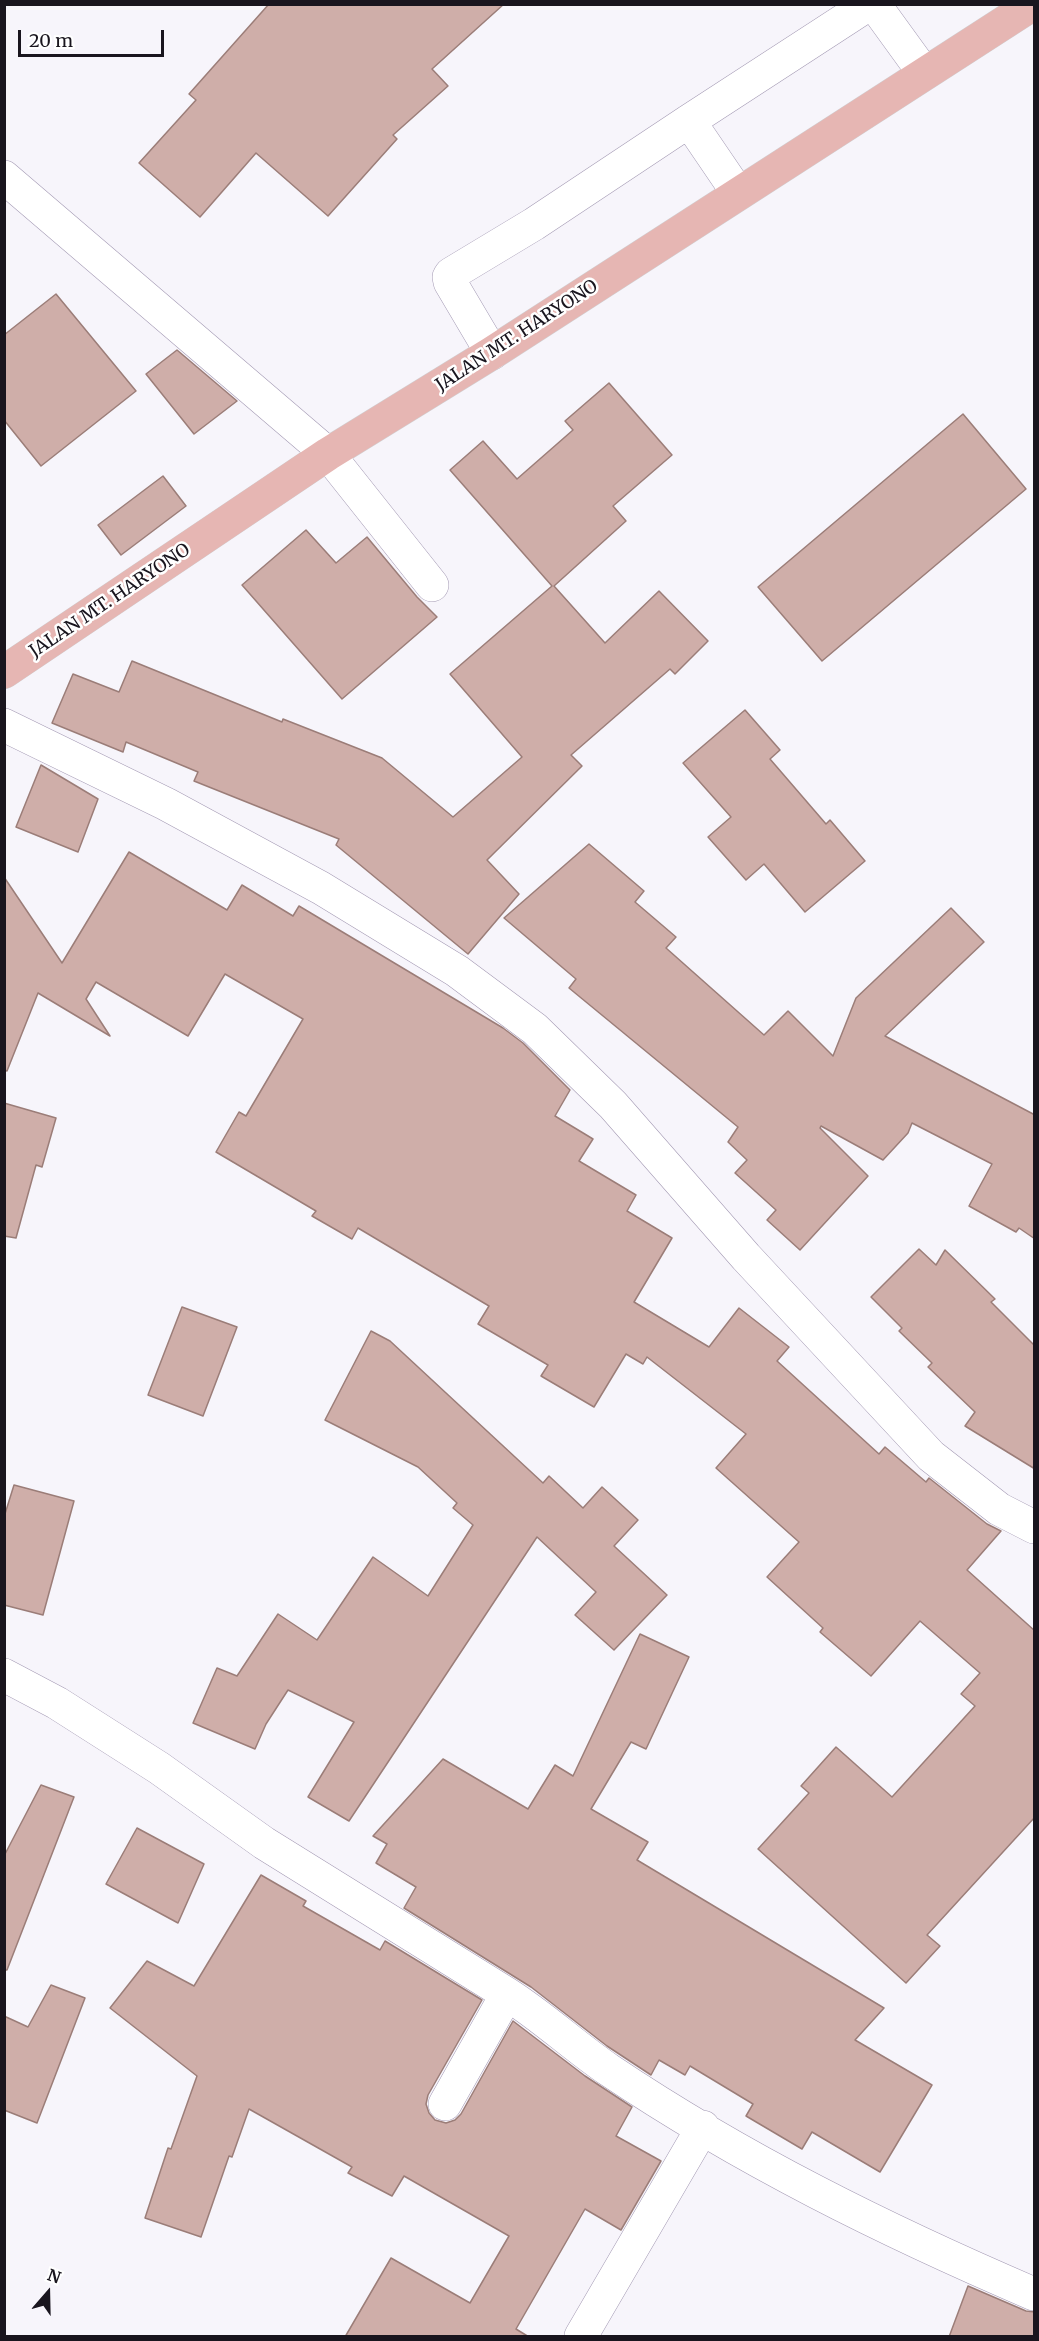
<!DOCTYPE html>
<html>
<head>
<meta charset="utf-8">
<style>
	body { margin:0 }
	#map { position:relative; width:1039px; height:2341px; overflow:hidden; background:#f7f5fb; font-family:Merriweather,serif }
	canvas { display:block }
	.frame { position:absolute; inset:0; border:6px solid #19151e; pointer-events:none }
	.north { position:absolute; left:18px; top:2263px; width:60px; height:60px; -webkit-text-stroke:4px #fff; paint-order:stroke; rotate:20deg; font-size:16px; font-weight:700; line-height:24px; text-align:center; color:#19151e }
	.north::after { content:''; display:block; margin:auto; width:21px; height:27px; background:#19151e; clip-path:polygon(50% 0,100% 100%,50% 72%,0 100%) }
	.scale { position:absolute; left:18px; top:30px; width:146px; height:27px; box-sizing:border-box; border:3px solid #19151e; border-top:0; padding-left:8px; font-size:18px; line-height:21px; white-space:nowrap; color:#19151e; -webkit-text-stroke:4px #fff; paint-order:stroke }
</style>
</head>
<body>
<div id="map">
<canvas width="1039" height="2341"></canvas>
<div class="frame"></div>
<div class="north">N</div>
<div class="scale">20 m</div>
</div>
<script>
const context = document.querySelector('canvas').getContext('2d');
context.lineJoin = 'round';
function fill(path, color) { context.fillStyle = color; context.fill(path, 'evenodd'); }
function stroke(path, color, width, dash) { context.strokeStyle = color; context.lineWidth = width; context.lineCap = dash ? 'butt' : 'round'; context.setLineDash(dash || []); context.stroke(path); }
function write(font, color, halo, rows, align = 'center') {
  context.font = font + ' Merriweather,serif'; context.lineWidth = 5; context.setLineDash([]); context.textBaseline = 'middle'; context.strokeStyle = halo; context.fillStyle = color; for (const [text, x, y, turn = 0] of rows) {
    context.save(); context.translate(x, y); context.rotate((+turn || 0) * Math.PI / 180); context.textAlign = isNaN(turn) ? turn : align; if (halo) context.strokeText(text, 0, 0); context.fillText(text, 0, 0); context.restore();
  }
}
const building = new Path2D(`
	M 269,4 L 504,4 L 432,69 L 448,86 L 393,135 L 397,139 L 328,216 L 256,153 L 200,217 L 139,163 L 196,100 L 189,94 Z
	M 56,294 L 136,391 L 41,466 L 4,420 L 4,335 Z
	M 177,350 L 237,401 L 194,434 L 146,374 Z
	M 609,383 L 672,455 L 613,506 L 626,521 L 554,586 L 605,643 L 659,591 L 708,641 L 675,674 L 670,669 L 571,755 L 582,766 L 487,860 L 519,894 L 468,954 L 336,845 L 339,839 L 194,781 L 198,772 L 126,742 L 123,752 L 52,723 L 73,674 L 119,692 L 132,661 L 282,722 L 283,719 L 382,758 L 453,817 L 522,757 L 450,674 L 552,586 L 450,470 L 483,441 L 517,479 L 573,430 L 565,421 Z
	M 963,414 L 1026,489 L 822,661 L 758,587 Z
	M 163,476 L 186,506 L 121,555 L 98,525 Z
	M 306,530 L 336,563 L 367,537 L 417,597 L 437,617 L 342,699 L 242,585 Z
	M 745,710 L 780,750 L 770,759 L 826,824 L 830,820 L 865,861 L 805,912 L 764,864 L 746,880 L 708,837 L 731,817 L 683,763 Z
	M 41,765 L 98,799 L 78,852 L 16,827 Z
	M 589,844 L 644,891 L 635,902 L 676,937 L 666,948 L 764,1035 L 788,1011 L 833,1056 L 856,998 L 951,908 L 984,942 L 885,1036 L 1035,1115 L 1035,1239 L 1019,1228 L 1016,1232 L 969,1206 L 992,1164 L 912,1123 L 908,1133 L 883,1160 L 821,1126 L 820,1128 L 868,1176 L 800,1250 L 767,1220 L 776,1210 L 735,1173 L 747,1160 L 728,1142 L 738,1127 L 569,988 L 576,979 L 504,918 Z
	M 129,852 L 227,910 L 242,885 L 293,916 L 299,906 L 503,1028 L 523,1043 L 570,1090 L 555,1116 L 593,1139 L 579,1161 L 636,1195 L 627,1211 L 672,1238 L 634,1302 L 709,1347 L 739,1308 L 789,1347 L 777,1361 L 879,1454 L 885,1447 L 926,1482 L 929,1478 L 987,1524 L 1001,1531 L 967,1570 L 1035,1631 L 1035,1817 L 927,1935 L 940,1946 L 906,1983 L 758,1849 L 809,1793 L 801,1786 L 836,1747 L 892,1797 L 975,1706 L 961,1694 L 980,1673 L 920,1621 L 871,1676 L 820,1632 L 823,1628 L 767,1577 L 799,1542 L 716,1468 L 746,1434 L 647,1357 L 643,1364 L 626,1354 L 594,1407 L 541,1376 L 548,1365 L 478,1324 L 489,1306 L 358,1228 L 352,1239 L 312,1216 L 316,1211 L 216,1152 L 239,1112 L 246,1116 L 303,1019 L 225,974 L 188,1036 L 96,982 L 86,999 L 110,1036 L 38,993 L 7,1071 L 4,1070 L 4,877 L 62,963 Z
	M 4,1103 L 56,1118 L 42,1167 L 36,1165 L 16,1238 L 4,1236 Z
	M 919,1249 L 936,1265 L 945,1250 L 995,1299 L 991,1302 L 1035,1346 L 1035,1469 L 965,1426 L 975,1412 L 928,1367 L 932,1363 L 899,1331 L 902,1328 L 871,1297 Z
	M 182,1307 L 237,1327 L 203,1416 L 148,1395 Z
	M 371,1331 L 390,1341 L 543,1483 L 549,1476 L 583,1508 L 602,1487 L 638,1520 L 614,1546 L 667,1595 L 614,1650 L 575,1615 L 596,1592 L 537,1537 L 349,1821 L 308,1797 L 354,1722 L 288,1690 L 266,1724 L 255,1749 L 193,1723 L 217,1668 L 237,1676 L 278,1614 L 317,1640 L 373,1557 L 428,1596 L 473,1525 L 453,1508 L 457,1503 L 418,1467 L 325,1420 Z
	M 14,1485 L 74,1501 L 43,1615 L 4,1605 L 4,1517 Z
	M 640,1634 L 689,1657 L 646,1749 L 631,1742 L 591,1809 L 648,1842 L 637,1860 L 884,2008 L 855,2040 L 932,2085 L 880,2172 L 812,2132 L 802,2149 L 746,2116 L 753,2104 L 690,2066 L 685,2075 L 659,2060 L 651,2075 L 607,2046 L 531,1987 L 404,1908 L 416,1887 L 376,1863 L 387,1844 L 373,1836 L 443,1759 L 528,1809 L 555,1765 L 573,1776 Z
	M 41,1785 L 74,1797 L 7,1970 L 4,1970 L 4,1856 Z
	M 137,1828 L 204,1864 L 178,1923 L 106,1884 Z
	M 261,1875 L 306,1901 L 303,1906 L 380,1950 L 385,1941 L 482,2000 L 428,2095 L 426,2104 L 429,2113 L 435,2120 L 446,2123 L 455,2120 L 461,2114 L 513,2021 L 585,2076 L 632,2107 L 616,2136 L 661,2161 L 621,2230 L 585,2209 L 516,2329 L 529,2337 L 345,2337 L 391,2258 L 470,2303 L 509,2236 L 404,2176 L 392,2196 L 348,2173 L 352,2167 L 249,2109 L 232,2157 L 229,2156 L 201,2237 L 145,2218 L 168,2148 L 171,2149 L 197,2076 L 110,2008 L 147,1961 L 194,1986 Z
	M 51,1985 L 85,1998 L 37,2123 L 4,2110 L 4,2016 L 28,2027 Z
	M 968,2286 L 1026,2311 L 1035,2312 L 1035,2337 L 949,2337 Z`);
const minor = new Path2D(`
	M 874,4 L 924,73
	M 689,121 L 738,193
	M 4,177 L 328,454 L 432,585
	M 492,353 L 450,282 L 449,277 L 451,274 L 534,224 L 689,121 L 869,4
	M 4,725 L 166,804 L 321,888 L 457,971 L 535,1029 L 613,1105 L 746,1257 L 931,1456 L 999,1509 L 1034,1527
	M 4,1675 L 57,1703 L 159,1768 L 264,1843 L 507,1994 C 543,2017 574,2046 609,2070 C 743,2160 887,2231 1034,2294
	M 445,2104 L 507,1994
	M 581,2336 L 703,2127`);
const major = new Path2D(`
	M 4,672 L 328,454 L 492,353 L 1033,4`);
const streetNames = [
	["JALAN MT. HARYONO",517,336,-33],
	["JALAN MT. HARYONO",110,601,-34]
];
fill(building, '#cfaea9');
stroke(building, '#9b7d78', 1.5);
stroke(minor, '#a399b3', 34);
stroke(major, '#d1d0d2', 34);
stroke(minor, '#fff', 33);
stroke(major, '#e6b6b3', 33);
write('18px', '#19151e', '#fff', streetNames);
</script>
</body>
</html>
